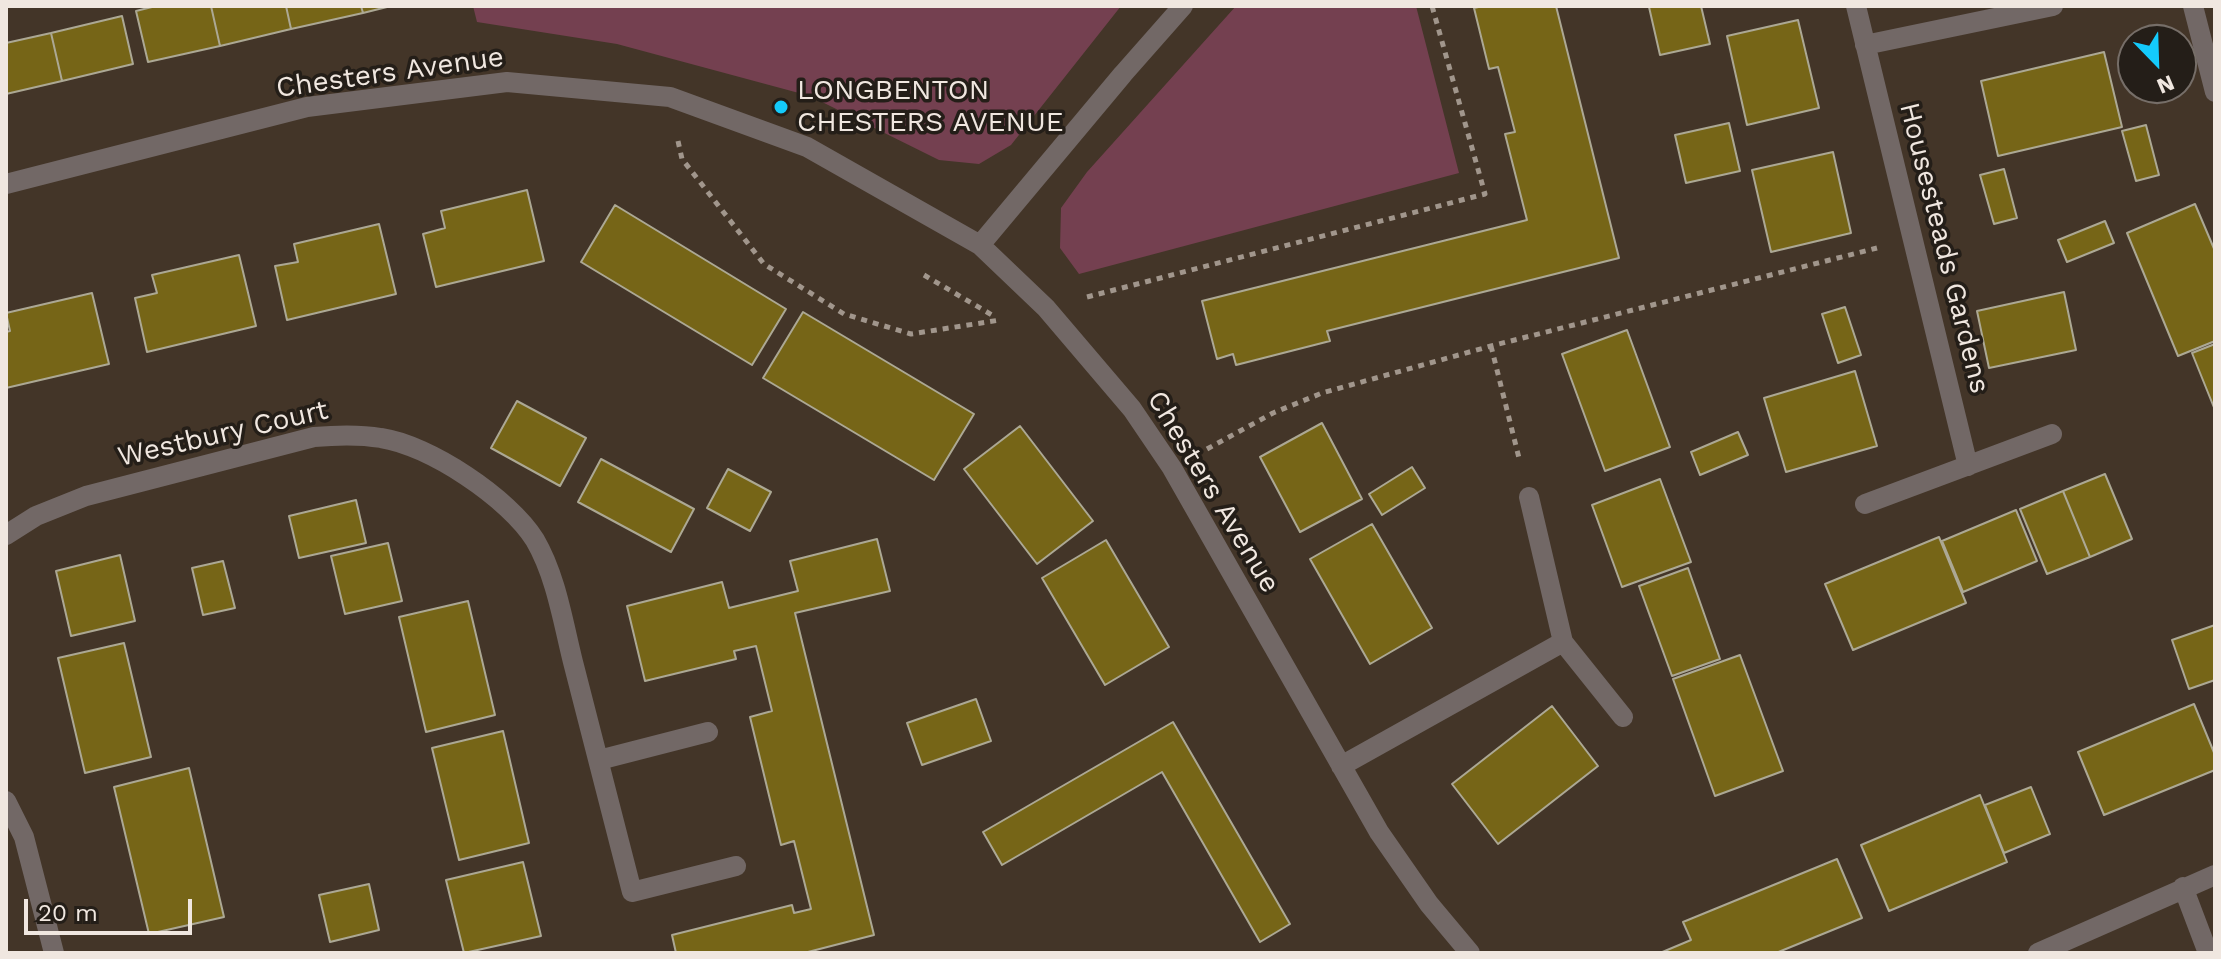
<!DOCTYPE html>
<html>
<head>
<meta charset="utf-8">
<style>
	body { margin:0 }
	#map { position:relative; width:2221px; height:959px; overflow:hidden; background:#433528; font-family:"Work Sans",sans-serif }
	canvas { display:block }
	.frame { position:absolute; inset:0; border:8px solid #f0e7e0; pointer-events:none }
	.north { position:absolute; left:2117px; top:24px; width:80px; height:80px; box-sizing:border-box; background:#241e18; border:2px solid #766e68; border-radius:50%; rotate:157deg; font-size:22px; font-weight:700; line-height:32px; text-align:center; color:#f0e7e0 }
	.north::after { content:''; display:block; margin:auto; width:28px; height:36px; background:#14cafb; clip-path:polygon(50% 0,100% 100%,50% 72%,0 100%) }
	.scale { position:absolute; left:24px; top:899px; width:168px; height:36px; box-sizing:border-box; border:4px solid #f0e7e0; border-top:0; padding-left:10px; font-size:24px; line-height:28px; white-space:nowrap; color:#f0e7e0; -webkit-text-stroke:6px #241e18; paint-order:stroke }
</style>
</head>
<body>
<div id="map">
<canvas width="2221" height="959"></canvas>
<div class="frame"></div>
<div class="north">N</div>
<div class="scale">20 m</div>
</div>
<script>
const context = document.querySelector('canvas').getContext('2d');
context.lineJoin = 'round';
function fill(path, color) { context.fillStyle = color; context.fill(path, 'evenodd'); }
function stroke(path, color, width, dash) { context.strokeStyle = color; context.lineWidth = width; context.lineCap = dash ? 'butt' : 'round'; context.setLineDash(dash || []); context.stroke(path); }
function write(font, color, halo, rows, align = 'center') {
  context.font = font + ' "Work Sans",sans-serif'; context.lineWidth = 7; context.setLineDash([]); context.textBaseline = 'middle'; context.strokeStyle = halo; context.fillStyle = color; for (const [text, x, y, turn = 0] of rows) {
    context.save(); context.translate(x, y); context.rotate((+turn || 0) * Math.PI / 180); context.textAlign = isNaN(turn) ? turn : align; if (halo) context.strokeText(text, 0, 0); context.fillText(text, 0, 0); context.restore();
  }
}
const green = new Path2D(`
	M 473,6 L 1121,6 L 1011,145 L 979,164 L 939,160 L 810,96 L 617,44 L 477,22 Z
	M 1236,6 L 1416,6 L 1459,173 L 1079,274 L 1060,248 L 1061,208 L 1087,172 Z`);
const building = new Path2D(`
	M 156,6 L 211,6 L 220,46 L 148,62 L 136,11 Z
	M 211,6 L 286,6 L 291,29 L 220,46 Z
	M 286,6 L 361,6 L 363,13 L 291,29 Z
	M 361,6 L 391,6 L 363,13 Z
	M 1483,6 L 1556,6 L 1619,258 L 1327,331 L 1330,341 L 1236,365 L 1233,354 L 1217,359 L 1202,301 L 1527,220 L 1505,134 L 1515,132 L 1498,67 L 1489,69 L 1474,8 Z
	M 1656,6 L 1701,6 L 1710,44 L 1660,55 L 1649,7 Z
	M 122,16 L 133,64 L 62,81 L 51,33 Z
	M 1798,20 L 1819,108 L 1747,125 L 1727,36 Z
	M 51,33 L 62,81 L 6,94 L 6,43 Z
	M 2104,52 L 2122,127 L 1998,156 L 1981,81 Z
	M 1729,123 L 1740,171 L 1686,183 L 1675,135 Z
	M 2146,125 L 2159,175 L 2136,181 L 2122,131 Z
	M 1833,152 L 1851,233 L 1771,252 L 1752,170 Z
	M 2004,169 L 2017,218 L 1994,224 L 1980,175 Z
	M 527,190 L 544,261 L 436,287 L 423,234 L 445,228 L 441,211 Z
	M 2195,204 L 2215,251 L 2215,341 L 2178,356 L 2127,233 Z
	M 615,205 L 786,309 L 752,365 L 581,262 Z
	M 2105,221 L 2114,243 L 2067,262 L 2058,240 Z
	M 379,224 L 396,294 L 287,320 L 275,266 L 298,262 L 294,244 Z
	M 239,255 L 256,326 L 147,352 L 135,298 L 157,293 L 152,275 Z
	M 2064,292 L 2076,350 L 1989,368 L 1977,311 Z
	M 92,293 L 109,364 L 6,388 L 6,332 L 10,331 L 6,313 Z
	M 1845,307 L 1861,355 L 1838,363 L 1822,314 Z
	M 803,312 L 974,414 L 934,480 L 763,378 Z
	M 1627,330 L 1670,447 L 1605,471 L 1562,354 Z
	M 2215,344 L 2215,410 L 2192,353 Z
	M 1855,371 L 1877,446 L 1786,472 L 1764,398 Z
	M 517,401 L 586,438 L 560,486 L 491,448 Z
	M 1322,423 L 1362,499 L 1300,532 L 1260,457 Z
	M 1020,426 L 1093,521 L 1037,564 L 964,469 Z
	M 1738,432 L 1748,455 L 1700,475 L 1691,452 Z
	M 601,459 L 694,509 L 671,552 L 578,502 Z
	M 1412,467 L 1425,488 L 1382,515 L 1369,494 Z
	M 728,469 L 771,492 L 750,531 L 707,508 Z
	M 2105,474 L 2132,539 L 2090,557 L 2063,491 Z
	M 1660,479 L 1691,562 L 1622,587 L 1592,505 Z
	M 2063,491 L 2090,557 L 2047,574 L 2020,509 Z
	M 356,500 L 366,543 L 299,558 L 289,516 Z
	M 2016,510 L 2037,561 L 1963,592 L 1942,541 Z
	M 1372,524 L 1432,628 L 1370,664 L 1310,559 Z
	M 1939,537 L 1966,603 L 1853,650 L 1825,584 Z
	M 877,539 L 890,591 L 795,613 L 874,935 L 804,953 L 676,953 L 672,935 L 792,905 L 794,913 L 811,909 L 794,841 L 781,845 L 750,717 L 772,711 L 756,646 L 734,651 L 736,659 L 645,681 L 627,606 L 722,582 L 729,608 L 798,591 L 790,561 Z
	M 1106,540 L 1169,647 L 1105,685 L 1042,578 Z
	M 388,543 L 402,601 L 345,614 L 331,556 Z
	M 120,555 L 135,621 L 71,636 L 56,571 Z
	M 223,561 L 235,608 L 203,615 L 192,568 Z
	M 1688,568 L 1720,659 L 1672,676 L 1639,586 Z
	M 468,601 L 495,715 L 426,732 L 399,617 Z
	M 2215,625 L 2215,680 L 2189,689 L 2172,640 Z
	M 124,643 L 151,757 L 85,773 L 58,658 Z
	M 1740,655 L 1783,771 L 1715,796 L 1673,679 Z
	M 976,699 L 991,741 L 922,765 L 907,723 Z
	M 2194,704 L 2215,755 L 2215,770 L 2104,815 L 2078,752 Z
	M 1552,706 L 1598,766 L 1498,844 L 1452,784 Z
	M 1173,722 L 1290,924 L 1260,942 L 1162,772 L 1002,865 L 983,832 Z
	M 503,731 L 529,843 L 459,860 L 432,748 Z
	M 189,768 L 224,917 L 149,934 L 114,787 Z
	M 2031,787 L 2050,834 L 2004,853 L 1985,805 Z
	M 1980,795 L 2007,862 L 1889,911 L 1861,845 Z
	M 1837,859 L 1862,918 L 1776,953 L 1660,953 L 1691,940 L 1683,922 Z
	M 523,862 L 541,936 L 464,953 L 446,880 Z
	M 369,884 L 379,930 L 330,942 L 319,895 Z`);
const path = new Path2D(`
	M 678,141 L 682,159 L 764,264 L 844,314 L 911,334 L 1000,320
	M 924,275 L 992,315
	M 1087,297 L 1485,194 L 1432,6
	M 1491,346 L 1520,462
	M 1207,449 L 1273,413 L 1322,393 L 1491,346 L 1877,248`);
const minor = new Path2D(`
	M 1856,6 L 1968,466
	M 2193,6 L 2215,92
	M 1865,45 L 2053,6
	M 6,184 L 307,107 L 507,82 L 670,97 L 807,147 L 980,245 L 1046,308 L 1132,409 L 1172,468 L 1379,832 L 1429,904 L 1470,953
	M 980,245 L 1123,74 L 1183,6
	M 1529,497 L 1563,642 L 1623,717
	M 1865,504 L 2052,434
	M 6,535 L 36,516 L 86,496 L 314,437 C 336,435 358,434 381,438 C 429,445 509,498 535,540 C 556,576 563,622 573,662 C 593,738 612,815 632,892 L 736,866
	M 599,760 L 708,732
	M 1341,766 L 1563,642
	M 6,801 L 24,837 L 54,953
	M 2183,887 L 2208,953
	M 2038,953 L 2215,875`);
const markers = [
	[781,107,8,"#14cafb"]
];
const streetNames = [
	["Chesters Avenue",390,73,-8],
	["Housesteads Gardens",1944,248,76],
	["Westbury Court",223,434,-13],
	["Chesters Avenue",1213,492,59]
];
const poiNames = [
	["LONGBENTON",797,91],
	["CHESTERS AVENUE",797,123]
];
fill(green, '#744050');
fill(building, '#766517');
stroke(building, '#aca894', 2);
stroke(path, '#a1968c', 5, [6, 6]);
stroke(minor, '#726866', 20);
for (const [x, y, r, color] of markers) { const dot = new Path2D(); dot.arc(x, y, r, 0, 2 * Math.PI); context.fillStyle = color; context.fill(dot); stroke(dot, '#241e18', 3); }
write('28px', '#f0e7e0', '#241e18', streetNames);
write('28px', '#f0e7e0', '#241e18', poiNames, 'left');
</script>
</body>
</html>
